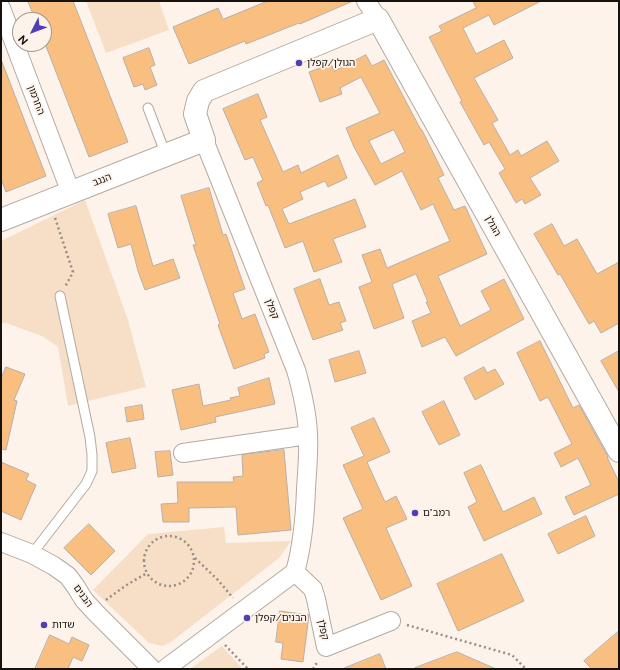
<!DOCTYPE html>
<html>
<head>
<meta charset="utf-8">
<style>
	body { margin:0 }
	#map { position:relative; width:620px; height:670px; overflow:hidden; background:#fdf3ea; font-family:Raleway,sans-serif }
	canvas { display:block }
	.frame { position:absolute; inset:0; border:2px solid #16120f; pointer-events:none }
	.north { position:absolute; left:12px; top:12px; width:40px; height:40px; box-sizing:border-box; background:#fdf3ea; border:1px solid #a19992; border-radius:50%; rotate:228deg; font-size:11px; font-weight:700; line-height:16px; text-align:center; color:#16120f }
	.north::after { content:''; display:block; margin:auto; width:14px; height:18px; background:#513db5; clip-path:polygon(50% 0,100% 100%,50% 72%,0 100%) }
</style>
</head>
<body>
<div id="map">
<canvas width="620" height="670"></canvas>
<div class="frame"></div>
<div class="north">N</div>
</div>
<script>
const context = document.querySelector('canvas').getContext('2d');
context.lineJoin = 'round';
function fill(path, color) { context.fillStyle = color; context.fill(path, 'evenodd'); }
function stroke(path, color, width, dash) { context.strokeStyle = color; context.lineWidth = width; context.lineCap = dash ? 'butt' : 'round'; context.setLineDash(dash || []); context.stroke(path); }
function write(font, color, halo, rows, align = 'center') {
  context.font = font + ' Raleway,"Noto Sans Hebrew",sans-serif'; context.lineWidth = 3.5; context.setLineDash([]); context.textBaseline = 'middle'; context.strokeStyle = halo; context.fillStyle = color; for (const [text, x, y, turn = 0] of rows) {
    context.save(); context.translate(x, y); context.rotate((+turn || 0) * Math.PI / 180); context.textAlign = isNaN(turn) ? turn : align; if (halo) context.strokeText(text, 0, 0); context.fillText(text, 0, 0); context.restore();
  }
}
const green = new Path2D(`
	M 86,1 L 159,1 L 169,30 L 106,53 Z
	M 85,200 L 128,320 L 146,387 L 68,406 L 58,347 L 42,336 L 6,323 L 1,323 L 1,241 Z
	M 224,527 L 226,543 L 291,541 L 279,558 L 171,642 L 163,646 L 149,643 L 93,590 L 148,534 Z
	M 222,646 L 243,669 L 190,669 Z`);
const building = new Path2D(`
	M 28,1 L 73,1 L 128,142 L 89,157 L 44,41 L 44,20 L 36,20 Z
	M 268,1 L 353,1 L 300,24 L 299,23 L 246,44 L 245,41 L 189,64 L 173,27 L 218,8 L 223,19 Z
	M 473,1 L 541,1 L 494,25 L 489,15 L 463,28 L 476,54 L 504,40 L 513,58 L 474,78 L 498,120 L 492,123 L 510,155 L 518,150 L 521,156 L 547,141 L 559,161 L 530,178 L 541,195 L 525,204 L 522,199 L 516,203 L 499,173 L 505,169 L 489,142 L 484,145 L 460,102 L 462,101 L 429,37 L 442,31 L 439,26 L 476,8 Z
	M 149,48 L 155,65 L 150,67 L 157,85 L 145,90 L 143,84 L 134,87 L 123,58 Z
	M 366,55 L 372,66 L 384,60 L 421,130 L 422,130 L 444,175 L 438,178 L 454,210 L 465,206 L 487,254 L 438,276 L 460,326 L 491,310 L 481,291 L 504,279 L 524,319 L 456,356 L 445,337 L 422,347 L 412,321 L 431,313 L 426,302 L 428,302 L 416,274 L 392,284 L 404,318 L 374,329 L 359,287 L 372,282 L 362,255 L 380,249 L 387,268 L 450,241 L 433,204 L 421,210 L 402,171 L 375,185 L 354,147 L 346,128 L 380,113 L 361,77 L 340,88 L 342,94 L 320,102 L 309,72 L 331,64 L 334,71 ZM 394,130 L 405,152 L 381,164 L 369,141 Z
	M 2,62 L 46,176 L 6,192 L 1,179 Z
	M 258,94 L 267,117 L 260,120 L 283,172 L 298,165 L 301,173 L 338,155 L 347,178 L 328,187 L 325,181 L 300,192 L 303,199 L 282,209 L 289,224 L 355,199 L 366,227 L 333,239 L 342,262 L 314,272 L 303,241 L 285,248 L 268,205 L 266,206 L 257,183 L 263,180 L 253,157 L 245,160 L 223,109 Z
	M 209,188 L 223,235 L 226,234 L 245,289 L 233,293 L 242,319 L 255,314 L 269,352 L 264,354 L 265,358 L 234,369 L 218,325 L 220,324 L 193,245 L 196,245 L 181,196 Z
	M 136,206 L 153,266 L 173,259 L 180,278 L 145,290 L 138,271 L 131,244 L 118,248 L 108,214 Z
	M 552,224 L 564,246 L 577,239 L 597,274 L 619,262 L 619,323 L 601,333 L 594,321 L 589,324 L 560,274 L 558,275 L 534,234 Z
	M 320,279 L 329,305 L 339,302 L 346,321 L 340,323 L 343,330 L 313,340 L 294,289 Z
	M 540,341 L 573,408 L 579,405 L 608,457 L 607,457 L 619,482 L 619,494 L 574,515 L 565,497 L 591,485 L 578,458 L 561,467 L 554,453 L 572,444 L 548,397 L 540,401 L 517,353 Z
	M 359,351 L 366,373 L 335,382 L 329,360 Z
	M 619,351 L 619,392 L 601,361 Z
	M 6,367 L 25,374 L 14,400 L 17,401 L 6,450 L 1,449 L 1,379 Z
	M 484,367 L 487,373 L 495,369 L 504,384 L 475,400 L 464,378 Z
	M 269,378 L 275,404 L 215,417 L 216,422 L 181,430 L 172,390 L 199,384 L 203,406 L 231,400 L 230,398 L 240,396 L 238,388 Z
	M 444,401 L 460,435 L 439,445 L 422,412 Z
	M 142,405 L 144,419 L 127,422 L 125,408 Z
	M 374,418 L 390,452 L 367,462 L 385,502 L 396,496 L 407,519 L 386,528 L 412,586 L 381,600 L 343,518 L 363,509 L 343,465 L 364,456 L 351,428 Z
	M 130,438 L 136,468 L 112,473 L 106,443 Z
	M 284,450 L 291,530 L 238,535 L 236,507 L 189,508 L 189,522 L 163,522 L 161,504 L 178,503 L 177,482 L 234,482 L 233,477 L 243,476 L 242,455 Z
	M 170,451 L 173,475 L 158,477 L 155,452 Z
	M 1,462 L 29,474 L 26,480 L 36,485 L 21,520 L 1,511 Z
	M 481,465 L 503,512 L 534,497 L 542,514 L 484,541 L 468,507 L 477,502 L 464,473 Z
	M 586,516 L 595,536 L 558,554 L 548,534 Z
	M 89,524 L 115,551 L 91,575 L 64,548 Z
	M 502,554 L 524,601 L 458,631 L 437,584 Z
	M 280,611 L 309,615 L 303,662 L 281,659 L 283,643 L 276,642 Z
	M 619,631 L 619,669 L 592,669 L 584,661 Z
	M 50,635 L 69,644 L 72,637 L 89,645 L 82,661 L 73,657 L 68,669 L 35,669 Z
	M 457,652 L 496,669 L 415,669 L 415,668 Z
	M 380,654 L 386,669 L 346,669 L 345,668 Z`);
const path = new Path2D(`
	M 55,218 L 73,272 L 65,287
	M144 561a25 25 0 1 1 50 0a25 25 0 1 1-50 0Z
	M 195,558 L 218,580 L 233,598
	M 106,600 L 125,586 L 147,573
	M 407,625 L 512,655 L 526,669
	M 225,645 L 248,669
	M 313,669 L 318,661`);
const service = new Path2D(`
	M 148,108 L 166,155
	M 32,554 L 86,484 L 92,471 L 92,455 L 90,437 L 60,296`);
const minor = new Path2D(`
	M 366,1 L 378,19
	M 1,8 L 71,193
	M 204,140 L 296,370 C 302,391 307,412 308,434 C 309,452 307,471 306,489 C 305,518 303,544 295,572 L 313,589 L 316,599 L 326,647 L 391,621
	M 183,453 L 308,435
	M 1,542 L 32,554 L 54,566 L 68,576 L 76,587 L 84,600 L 95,612 L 152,669
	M 165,669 L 295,572`);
const tertiary = new Path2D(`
	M 1,220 L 204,140 L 195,114 L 198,101 L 204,91 L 378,19 L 619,451`);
const markers = [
	[299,63,4,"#513db5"],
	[415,513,4,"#513db5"],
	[247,618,4,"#513db5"],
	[44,625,4,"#513db5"]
];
const poiNames = [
	["הגולן/קפלן",307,63],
	["רמב\"ם",423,513],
	["הבנים/קפלן",255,618],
	["שדות",52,625]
];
const streetNames = [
	["החרמון",36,100,69],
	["הנגב",102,180,-21],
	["הגולן",493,226,61],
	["קפלן",272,309,68],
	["הבנים",83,596,54],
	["קפלן",323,630,78]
];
fill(green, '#f7dfc7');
fill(building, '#f8bf81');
stroke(building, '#b8afa7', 1);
stroke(service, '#b3aaa1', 11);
stroke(minor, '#b3aaa1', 20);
stroke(tertiary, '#b3aaa1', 24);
stroke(path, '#968e88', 2.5, [2, 3]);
stroke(service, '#fff', 9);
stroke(minor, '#fff', 18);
stroke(tertiary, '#fff', 22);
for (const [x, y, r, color] of markers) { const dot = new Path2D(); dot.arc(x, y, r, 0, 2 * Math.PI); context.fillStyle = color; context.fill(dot); stroke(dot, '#fdf3ea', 1.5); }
write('10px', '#16120f', '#fdf3ea', poiNames, 'left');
write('10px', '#16120f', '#fdf3ea', streetNames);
</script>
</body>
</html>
